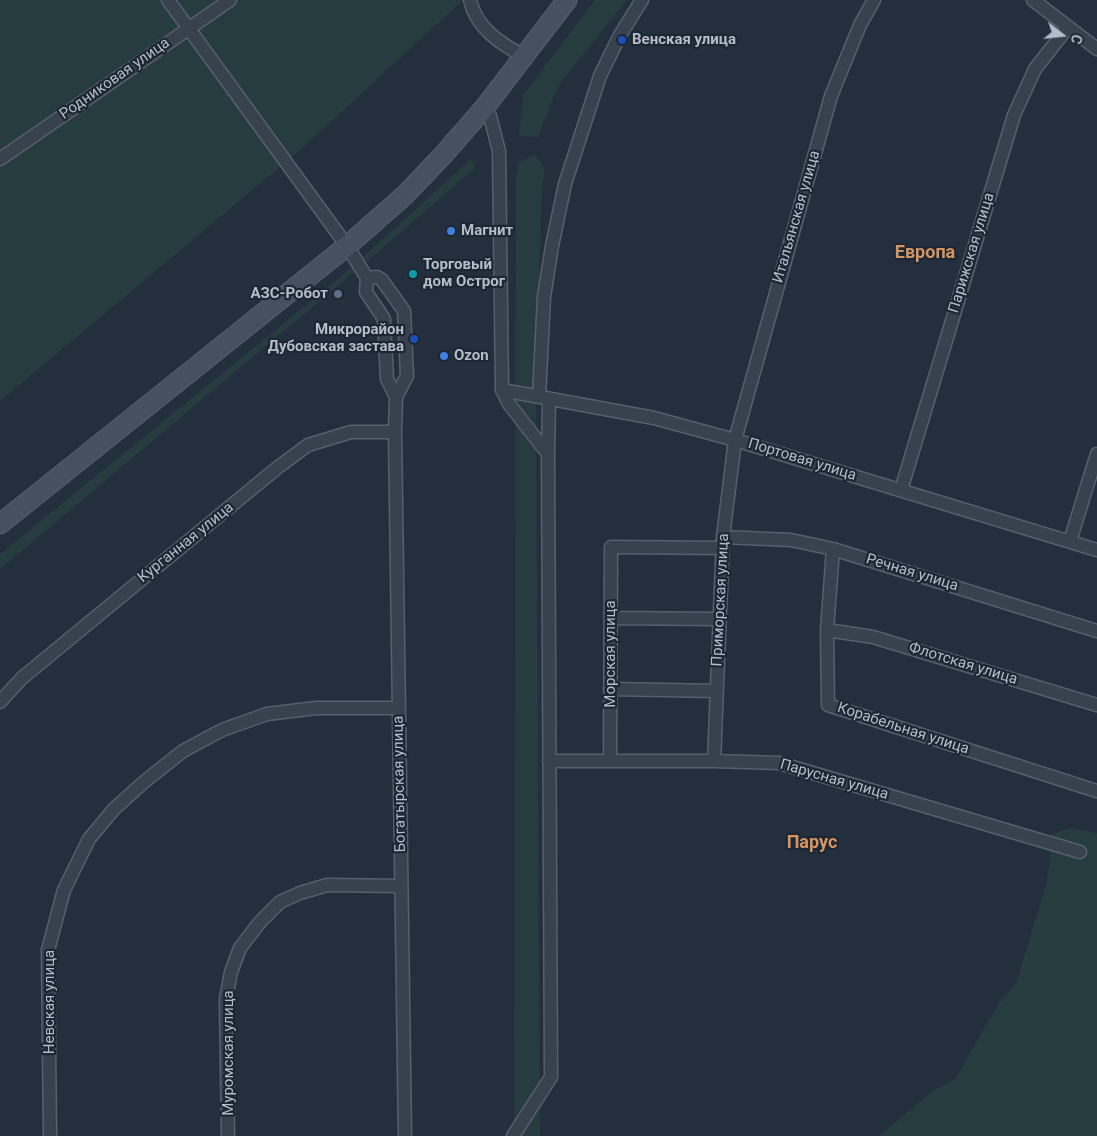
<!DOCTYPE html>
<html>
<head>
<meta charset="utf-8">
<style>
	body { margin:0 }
	#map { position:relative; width:1097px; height:1136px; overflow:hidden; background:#242f3e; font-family:Roboto,sans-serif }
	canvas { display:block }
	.north { position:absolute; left:1037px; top:10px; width:50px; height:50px; -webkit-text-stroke:4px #1d2633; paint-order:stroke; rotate:106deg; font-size:14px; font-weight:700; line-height:20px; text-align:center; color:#b4bcc9 }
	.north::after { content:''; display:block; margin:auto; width:18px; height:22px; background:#b4bcc9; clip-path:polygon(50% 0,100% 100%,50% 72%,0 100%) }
</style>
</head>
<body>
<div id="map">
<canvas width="1097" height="1136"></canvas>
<div class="north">С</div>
</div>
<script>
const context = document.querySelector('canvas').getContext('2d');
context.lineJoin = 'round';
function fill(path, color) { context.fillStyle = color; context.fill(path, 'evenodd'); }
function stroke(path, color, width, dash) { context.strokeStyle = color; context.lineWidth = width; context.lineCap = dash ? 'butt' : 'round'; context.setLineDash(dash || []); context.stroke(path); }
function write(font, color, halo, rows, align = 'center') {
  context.font = font + ' Roboto,sans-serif'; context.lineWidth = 4.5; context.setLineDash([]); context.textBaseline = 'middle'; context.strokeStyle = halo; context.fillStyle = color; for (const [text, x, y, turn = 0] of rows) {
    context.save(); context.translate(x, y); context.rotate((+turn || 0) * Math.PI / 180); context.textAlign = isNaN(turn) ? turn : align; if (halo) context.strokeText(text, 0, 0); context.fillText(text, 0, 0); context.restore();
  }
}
const green = new Path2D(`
	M 0,0 L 463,0 L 299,151 L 0,401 Z
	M 595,0 L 627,0 L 558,86 L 538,137 L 519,136 L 523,95 Z
	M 535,155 L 545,169 L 542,188 L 536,389 L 540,1136 L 514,1136 L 516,178 L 519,162 Z
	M 471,159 L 475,168 L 371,258 L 0,569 L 0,554 L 342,276 Z
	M 1071,828 L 1097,833 L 1097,1136 L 879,1136 L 934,1090 L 955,1079 L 999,1003 L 1016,983 L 1046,885 L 1050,860 L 1049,835 Z`);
const street = new Path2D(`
	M 168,0 L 347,246 L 367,278 L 366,292 L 384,319 L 387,379 L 396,397 L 395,432 L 405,1136
	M 470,0 C 476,28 500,43 523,56
	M 1033,0 L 1097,49
	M 485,107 L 490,116 L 499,151 L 502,390 L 509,404 L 548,454 L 551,1077 L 513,1136
	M 0,159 L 230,0
	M 367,278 L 377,277 L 382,280 L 404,311 L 407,376 L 396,397
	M 502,390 L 654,418 L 735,440 L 1097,550
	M 539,397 L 544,297 L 552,246 L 565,184 L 600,76 L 620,35 L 642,0
	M 548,454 L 549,399
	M 901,490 L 1014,115 L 1035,69 L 1068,27
	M 723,537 L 791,540 L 833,549 L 1097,631
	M 1070,541 L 1097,454
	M 833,549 L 827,630 L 828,705 L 1097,791
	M 611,618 L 719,619
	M 827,630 L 873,637 L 1097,705
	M 610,689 L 717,691
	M 0,702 L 22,678 L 277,468 L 308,445 L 351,432 L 395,432
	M 610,760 L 611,547 L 722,548
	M 549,761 L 714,761 L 779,763 L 1080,852
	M 714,761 L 723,537 L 735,440 L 831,96 L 860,25 L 874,0
	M 50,1136 L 48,950 L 64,890 L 89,839 L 114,809 L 144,782 L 183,751 L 222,730 L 267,714 L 316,708 L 399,708
	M 228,1136 L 226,999 L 231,972 L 240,948 L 260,922 L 280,902 L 300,893 L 327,885 L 401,886`);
const secondary = new Path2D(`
	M 0,524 L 347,246 L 405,195 L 444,154 L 485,107 L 567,0`);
const markers = [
	[622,40,5,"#1a4fb4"],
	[451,231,5,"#3f7fe0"],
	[413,274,5,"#0f9aa8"],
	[338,294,5,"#5c6f8a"],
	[414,339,5,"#1a4fb4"],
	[444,356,5,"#3f7fe0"]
];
const poiNames = [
	["Венская улица",632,40],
	["Магнит",461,231],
	["Торговый",423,265],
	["дом Острог",423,282],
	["АЗС-Робот",328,294,"right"],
	["Микрорайон",404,330,"right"],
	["Дубовская застава",404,347,"right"],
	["Ozon",454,356]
];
const streetNames = [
	["Родниковая улица",115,79,-35],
	["Итальянская улица",797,217,-74],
	["Парижская улица",972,253,-73],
	["Портовая улица",802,460,17],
	["Курганная улица",186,543,-39],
	["Речная улица",912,573,17],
	["Приморская улица",721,600,-87],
	["Морская улица",611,654,-90],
	["Флотская улица",963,664,17],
	["Корабельная улица",903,729,18],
	["Парусная улица",834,780,16],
	["Богатырская улица",400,784,-91],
	["Невская улица",50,1002,-90],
	["Муромская улица",229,1053,-90]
];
const quarterNames = [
	["Европа",925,253],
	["Парус",812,843]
];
fill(green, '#263c3f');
stroke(street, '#565f6c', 15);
stroke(secondary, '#565f6c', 21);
stroke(street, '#38414e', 12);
stroke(secondary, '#465061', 19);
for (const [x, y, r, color] of markers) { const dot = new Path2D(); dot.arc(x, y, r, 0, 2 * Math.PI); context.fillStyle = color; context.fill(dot); stroke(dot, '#1d2633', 2); }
write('bold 15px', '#b4bcc9', '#1d2633', poiNames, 'left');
write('15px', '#b4bcc9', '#1d2633', streetNames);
write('bold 18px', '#d59563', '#1d2633', quarterNames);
</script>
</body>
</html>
